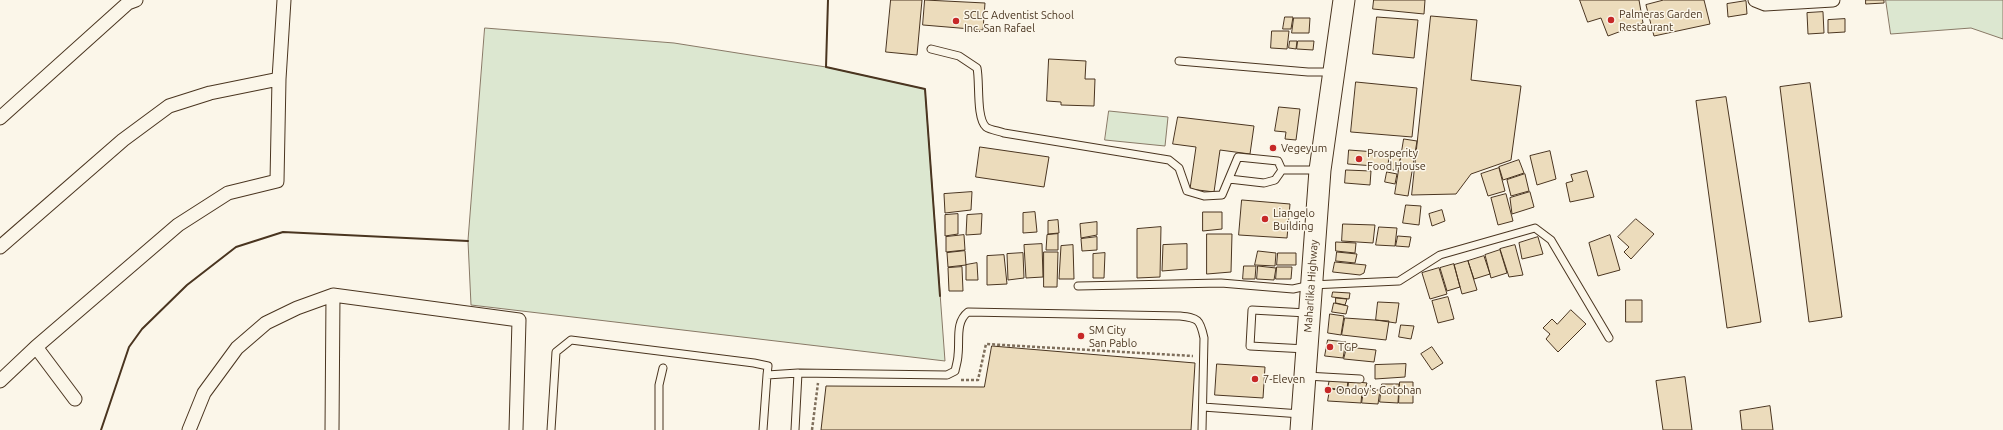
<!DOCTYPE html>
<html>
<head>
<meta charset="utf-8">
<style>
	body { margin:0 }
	canvas { display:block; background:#fbf6e9 }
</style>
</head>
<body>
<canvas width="2003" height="430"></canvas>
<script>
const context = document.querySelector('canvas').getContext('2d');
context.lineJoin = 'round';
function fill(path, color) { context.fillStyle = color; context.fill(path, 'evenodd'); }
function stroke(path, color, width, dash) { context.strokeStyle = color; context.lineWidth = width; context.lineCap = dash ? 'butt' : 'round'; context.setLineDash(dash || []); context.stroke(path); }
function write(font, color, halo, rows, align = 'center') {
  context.font = font + ' Ubuntu,sans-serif'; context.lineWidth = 3; context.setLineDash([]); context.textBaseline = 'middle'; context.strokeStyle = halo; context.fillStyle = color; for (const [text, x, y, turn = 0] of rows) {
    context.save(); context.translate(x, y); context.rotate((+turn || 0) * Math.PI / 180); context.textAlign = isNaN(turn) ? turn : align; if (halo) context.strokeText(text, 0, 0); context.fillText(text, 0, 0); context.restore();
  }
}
const green = new Path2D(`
	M 1886,0 L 2003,0 L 2003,39 L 1971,28 L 1891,34 Z
	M 485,28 L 674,43 L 826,67 L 925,89 L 945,361 L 471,305 L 468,241 Z
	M 1109,111 L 1168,117 L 1165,146 L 1105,140 Z`);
const building = new Path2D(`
	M 891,0 L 922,0 L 917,55 L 886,52 Z
	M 925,0 L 985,3 L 983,30 L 923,25 Z
	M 1374,0 L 1425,0 L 1424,14 L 1373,9 Z
	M 1580,0 L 1639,0 L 1643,23 L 1608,36 L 1601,18 L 1588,22 Z
	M 1664,0 L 1704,0 L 1710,24 L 1654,36 L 1646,5 Z
	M 1866,0 L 1884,0 L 1884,3 L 1866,4 Z
	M 1746,1 L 1747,14 L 1728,17 L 1727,4 Z
	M 1823,12 L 1824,33 L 1808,34 L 1807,13 Z
	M 1431,16 L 1477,20 L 1471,80 L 1521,86 L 1511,160 L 1471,174 L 1456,194 L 1412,195 Z
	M 1285,17 L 1293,17 L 1291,29 L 1283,29 Z
	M 1377,17 L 1418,20 L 1414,58 L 1373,54 Z
	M 1294,18 L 1310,18 L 1309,33 L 1292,33 Z
	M 1845,19 L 1845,32 L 1828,33 L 1828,20 Z
	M 1272,31 L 1289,31 L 1287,49 L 1271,48 Z
	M 1290,41 L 1297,41 L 1296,49 L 1289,48 Z
	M 1298,41 L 1314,41 L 1313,50 L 1297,49 Z
	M 1049,59 L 1086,61 L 1085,79 L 1095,79 L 1094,106 L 1061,105 L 1061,102 L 1047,101 Z
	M 1356,82 L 1417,88 L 1412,137 L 1351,132 Z
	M 1810,83 L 1842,317 L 1809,322 L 1780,87 Z
	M 1726,97 L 1761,322 L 1727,328 L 1696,101 Z
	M 1279,107 L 1300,109 L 1296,140 L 1285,139 L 1286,132 L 1275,131 Z
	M 1178,117 L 1254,126 L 1250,154 L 1220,150 L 1214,192 L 1190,189 L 1196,147 L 1173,144 Z
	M 1404,139 L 1417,141 L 1408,196 L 1395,194 Z
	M 980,147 L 1049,157 L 1044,187 L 976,177 Z
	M 1349,150 L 1389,153 L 1388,167 L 1348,164 Z
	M 1550,151 L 1556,179 L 1537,185 L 1530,156 Z
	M 1390,153 L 1401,154 L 1398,171 L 1388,169 Z
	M 1519,160 L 1524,173 L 1503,180 L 1499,167 Z
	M 1499,168 L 1505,191 L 1488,196 L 1481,174 Z
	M 1346,170 L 1371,171 L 1370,185 L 1345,183 Z
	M 1587,171 L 1594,197 L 1570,202 L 1566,183 L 1573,181 L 1571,175 Z
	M 1387,172 L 1397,174 L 1395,184 L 1385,182 Z
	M 1525,174 L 1529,191 L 1511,196 L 1507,180 Z
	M 972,192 L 971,210 L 945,213 L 944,194 Z
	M 1530,192 L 1534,207 L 1512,214 L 1510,198 Z
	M 1506,194 L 1513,221 L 1498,225 L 1491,198 Z
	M 1242,200 L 1290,204 L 1287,238 L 1239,235 Z
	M 1406,205 L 1421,206 L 1419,225 L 1403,223 Z
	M 1442,210 L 1445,221 L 1432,226 L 1429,214 Z
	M 1035,212 L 1037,232 L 1023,233 L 1023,213 Z
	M 1203,212 L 1222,212 L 1222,229 L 1203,231 Z
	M 958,214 L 958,234 L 945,236 L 945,215 Z
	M 982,214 L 981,234 L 966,235 L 967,215 Z
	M 1636,219 L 1654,234 L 1631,259 L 1624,252 L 1629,247 L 1618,237 Z
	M 1058,220 L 1059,233 L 1048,234 L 1048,221 Z
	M 1097,222 L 1097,235 L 1081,238 L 1080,224 Z
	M 1343,224 L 1375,225 L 1373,243 L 1342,241 Z
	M 1161,227 L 1160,277 L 1137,278 L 1137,229 Z
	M 1379,227 L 1397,228 L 1395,246 L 1376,245 Z
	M 1058,234 L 1058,250 L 1046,250 L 1047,235 Z
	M 1207,234 L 1232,234 L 1231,272 L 1207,274 Z
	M 964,235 L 965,250 L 946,252 L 946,237 Z
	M 1610,235 L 1620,270 L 1598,276 L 1589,243 Z
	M 1398,236 L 1411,237 L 1409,247 L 1396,246 Z
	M 1097,237 L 1097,250 L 1082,251 L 1081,239 Z
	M 1538,237 L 1543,254 L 1522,259 L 1519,243 Z
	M 1336,242 L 1356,243 L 1355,253 L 1336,251 Z
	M 1042,244 L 1043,277 L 1026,278 L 1024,245 Z
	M 1187,244 L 1187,269 L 1162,271 L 1163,245 Z
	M 1073,245 L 1074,279 L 1059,279 L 1061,246 Z
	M 1515,245 L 1523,275 L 1509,277 L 1500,249 Z
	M 1500,250 L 1507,273 L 1491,278 L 1485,255 Z
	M 965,251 L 966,265 L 948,267 L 947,253 Z
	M 1258,251 L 1276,253 L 1275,266 L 1255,265 Z
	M 1044,252 L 1058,252 L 1057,287 L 1044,287 Z
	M 1337,252 L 1357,254 L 1355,263 L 1336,261 Z
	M 1023,253 L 1024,278 L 1008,280 L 1007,254 Z
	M 1105,253 L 1104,278 L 1093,278 L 1093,254 Z
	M 1278,253 L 1296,253 L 1296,265 L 1277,265 Z
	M 1004,255 L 1007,284 L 987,285 L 987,256 Z
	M 1484,256 L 1490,274 L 1474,279 L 1468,261 Z
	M 1468,261 L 1477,290 L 1462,294 L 1454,265 Z
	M 1335,262 L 1366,265 L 1364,273 L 1360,275 L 1333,272 Z
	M 977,263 L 978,280 L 966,280 L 966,265 Z
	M 1454,264 L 1460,287 L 1447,291 L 1440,268 Z
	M 1244,266 L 1256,266 L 1255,279 L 1243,279 Z
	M 1258,266 L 1276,268 L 1274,280 L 1257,279 Z
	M 962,267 L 963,291 L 949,291 L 948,268 Z
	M 1277,267 L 1292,267 L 1291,279 L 1276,279 Z
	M 1439,268 L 1447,294 L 1430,299 L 1422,273 Z
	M 1333,292 L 1350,293 L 1349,299 L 1332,297 Z
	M 1448,297 L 1454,319 L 1438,323 L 1432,301 Z
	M 1336,298 L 1347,299 L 1345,305 L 1336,303 Z
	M 1626,300 L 1642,300 L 1642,322 L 1626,322 Z
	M 1378,302 L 1399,303 L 1396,323 L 1376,320 Z
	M 1334,303 L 1348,306 L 1346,314 L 1332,312 Z
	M 1571,310 L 1586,324 L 1558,352 L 1546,339 L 1550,334 L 1543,328 L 1552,319 L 1557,324 Z
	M 1330,314 L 1344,316 L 1341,335 L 1328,333 Z
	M 1345,318 L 1389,321 L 1386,340 L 1342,335 Z
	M 1401,325 L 1414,326 L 1411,339 L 1399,337 Z
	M 1328,340 L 1346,342 L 1343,358 L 1325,356 Z
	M 992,346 L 1195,363 L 1191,430 L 821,430 L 826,386 L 984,387 Z
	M 1347,347 L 1376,350 L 1374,362 L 1344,359 Z
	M 1432,347 L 1443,363 L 1432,370 L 1421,354 Z
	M 1217,364 L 1265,367 L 1263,398 L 1215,395 Z
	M 1406,364 L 1405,377 L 1375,379 L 1375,365 Z
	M 1685,377 L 1692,430 L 1663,430 L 1656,381 Z
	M 1330,379 L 1348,380 L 1347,390 L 1328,388 Z
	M 1349,381 L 1367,383 L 1365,389 L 1363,391 L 1348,390 Z
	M 1400,382 L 1413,382 L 1413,403 L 1399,403 Z
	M 1382,384 L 1399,384 L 1398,403 L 1380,402 Z
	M 1330,389 L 1362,392 L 1361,403 L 1328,401 Z
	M 1364,390 L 1380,390 L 1378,404 L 1362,403 Z
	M 1770,406 L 1773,430 L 1742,430 L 1740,411 Z`);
const path = new Path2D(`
	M 961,380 L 978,380 L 986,344 L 1193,356
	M 812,430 L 818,383`);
const lane = new Path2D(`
	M 931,49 L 959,56 L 977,68 C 980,82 976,118 986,127 C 990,130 999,131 1004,133 L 1169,160 L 1179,168 L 1187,191 L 1204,196 L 1222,195 L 1238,157 L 1278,161 L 1282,170
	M 1179,61 L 1308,72 L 1332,72
	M 1282,170 L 1318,170
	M 1229,179 L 1264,183 L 1275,180 L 1282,170
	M 1078,286 L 1221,283 L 1293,289 L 1311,285 L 1399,281 L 1440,255 L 1535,228 L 1551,240 L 1609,338
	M 1306,349 L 1250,346 L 1252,310 L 1307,313
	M 1306,376 L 1360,379
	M 1203,407 L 1301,414
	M 551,430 L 556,352 L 571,340 L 754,363 L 768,366 L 767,375
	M 659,430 L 659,385 L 663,368
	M 763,430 L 767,375 L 798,373
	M 795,430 L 798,373 L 947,375 L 955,371 C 956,366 958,360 958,355 C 960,340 955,322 968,312 L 1180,316 C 1198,318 1200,319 1204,338 L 1202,430`);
const street = new Path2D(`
	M 1755,0 L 1765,4 L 1833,0
	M 0,118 L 128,3 L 136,0
	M 0,247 L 123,140 L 169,106 L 210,93 L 279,79
	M 36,347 L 75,399
	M 0,381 L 36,347 L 178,225 L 228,193 L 277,181 L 279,79 L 284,0
	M 189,430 L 204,393 L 237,348 L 266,323 L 297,308 L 333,295 L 519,320 L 516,430
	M 332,430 L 333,295`);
const primary = new Path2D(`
	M 1301,430 L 1320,170 L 1344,0`);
const wall = new Path2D(`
	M 828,0 L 826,67 L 925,89 L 940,296
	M 101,430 L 129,347 L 142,329 L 187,285 L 236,247 L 283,232 L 468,241`);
const markers = [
	[1611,20,4,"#c62828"],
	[956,21,4,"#c62828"],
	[1273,148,4,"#c62828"],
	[1359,159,4,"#c62828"],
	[1265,219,4,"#c62828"],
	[1081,336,4,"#c62828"],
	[1330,347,4,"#c62828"],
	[1255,379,4,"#c62828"],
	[1328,390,4,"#c62828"]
];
const poiNames = [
	["Palmeras Garden",1619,14],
	["Restaurant",1619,27],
	["SCLC Adventist School",964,15],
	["Inc. San Rafael",964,28],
	["Vegeyum",1281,148],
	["Prosperity",1367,153],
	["Food House",1367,166],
	["Liangelo",1273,213],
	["Building",1273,226],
	["SM City",1089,330],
	["San Pablo",1089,343],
	["TGP",1338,347],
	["7-Eleven",1263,379],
	["Ondoy's Gotohan",1336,390]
];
const streetNames = [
	["Maharlika Highway",1311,286,-86]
];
fill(green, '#dce7d0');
stroke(green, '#887966', 1);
fill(building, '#ecdcbc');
stroke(building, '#4a3520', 1);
stroke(lane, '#4a3520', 9);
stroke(street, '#4a3520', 15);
stroke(primary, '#4a3520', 23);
stroke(path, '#7f6f5c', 2.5, [3, 2]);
stroke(lane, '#fbf6e9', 7);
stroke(street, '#fbf6e9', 13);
stroke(primary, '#fbf6e9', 21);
stroke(wall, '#4a3520', 2);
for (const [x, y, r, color] of markers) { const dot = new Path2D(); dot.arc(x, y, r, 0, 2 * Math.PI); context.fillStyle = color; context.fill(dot); stroke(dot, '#fbf6e9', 1.5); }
write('11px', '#4a3520', '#fbf6e9', poiNames, 'left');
write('11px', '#4a3520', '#fbf6e9', streetNames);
</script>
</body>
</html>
